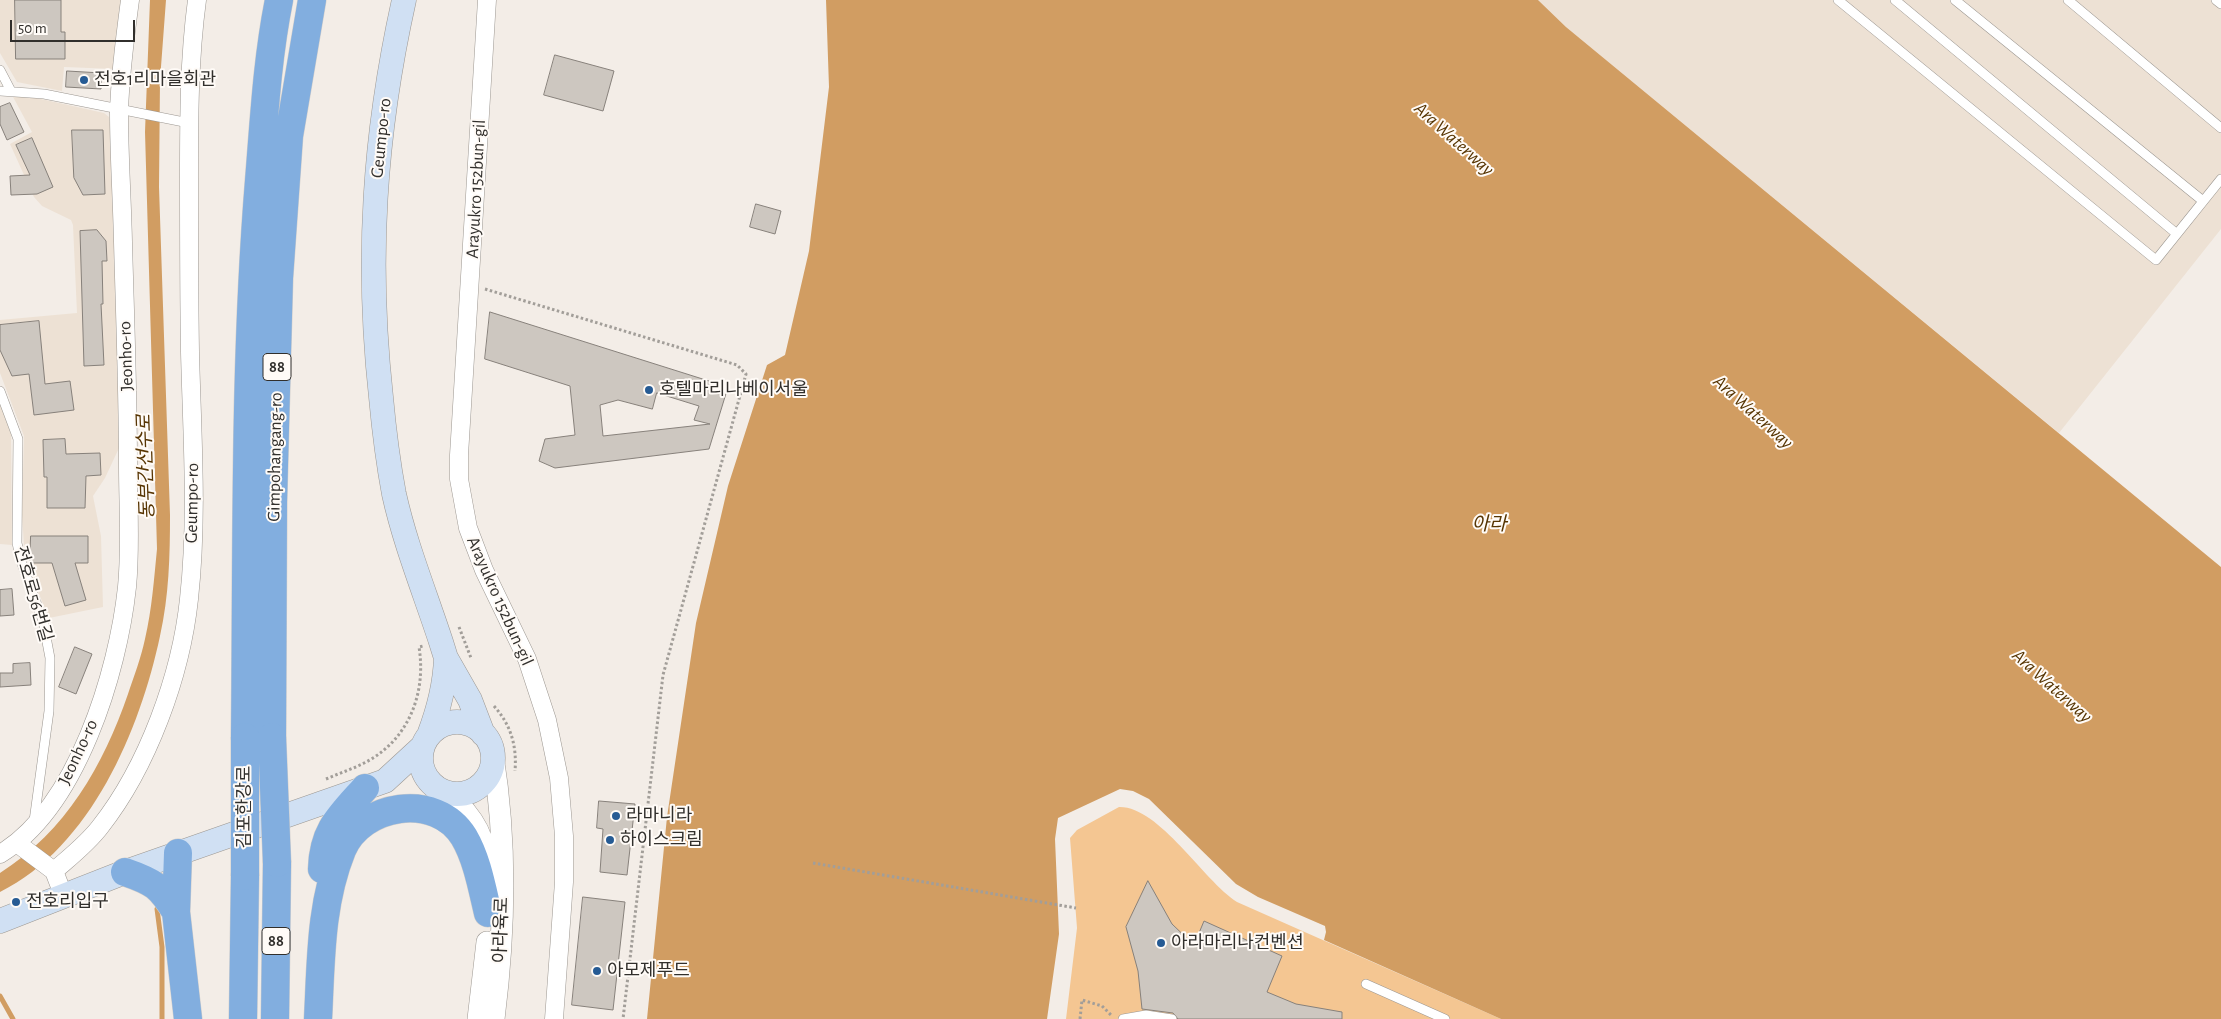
<!DOCTYPE html>
<html>
<head>
<meta charset="utf-8">
<style>
	body { margin:0 }
	#map { position:relative; width:2221px; height:1019px; overflow:hidden; background:#f3ede7; font-family:"Alegreya Sans",sans-serif }
	canvas { display:block }
	.scale { position:absolute; left:10px; top:20px; width:125px; height:22px; box-sizing:border-box; border:2px solid #312f2c; border-top:0; padding-left:6px; font-size:15px; line-height:18px; white-space:nowrap; color:#312f2c; -webkit-text-stroke:4px #fffbf7; paint-order:stroke }
</style>
</head>
<body>
<div id="map">
<canvas width="2221" height="1019"></canvas>
<div class="scale">50 m</div>
</div>
<script>
const context = document.querySelector('canvas').getContext('2d');
context.lineJoin = 'round';
function fill(path, color) { context.fillStyle = color; context.fill(path, 'evenodd'); }
function stroke(path, color, width, dash) { context.strokeStyle = color; context.lineWidth = width; context.lineCap = dash ? 'butt' : 'round'; context.setLineDash(dash || []); context.stroke(path); }
function write(font, color, halo, rows, align = 'center') {
  context.font = font + ' "Alegreya Sans","Noto Sans KR",sans-serif'; context.lineWidth = 4; context.setLineDash([]); context.textBaseline = 'middle'; context.strokeStyle = halo; context.fillStyle = color; for (const [text, x, y, turn = 0] of rows) {
    context.save(); context.translate(x, y); context.rotate((+turn || 0) * Math.PI / 180); context.textAlign = isNaN(turn) ? turn : align; if (halo) context.strokeText(text, 0, 0); context.fillText(text, 0, 0); context.restore();
  }
}
const built = new Path2D(`
	M 0,0 L 123,0 L 115,69 L 64,67 L 62,91 L 17,82 L 0,53 Z
	M 1538,0 L 2221,0 L 2221,229 L 2059,433 L 1566,27 Z
	M 12,95 L 32,97 L 104,113 L 109,117 L 110,124 L 116,262 L 119,448 L 105,478 L 93,496 L 101,536 L 103,607 L 49,618 L 32,577 L 24,545 L 22,515 L 24,436 L 0,373 L 0,320 L 77,313 L 73,225 L 71,220 L 42,206 L 34,197 L 10,144 L 32,132 Z
	M 0,402 L 11,434 L 12,545 L 0,544 Z`);
const green = new Path2D(`
	M 1119,807 C 1159,806 1203,880 1237,902 L 1501,1019 L 1066,1019 L 1077,928 L 1070,838 L 1077,830 Z`);
const water = new Path2D(`
	M 150,0 L 166,0 L 160,80 L 159,187 L 170,515 C 170,556 169,596 160,636 C 140,730 91,847 0,892 L 0,873 C 66,831 103,766 128,694 C 134,676 141,658 145,639 C 152,609 154,579 157,549 L 145,132 Z
	M 826,0 L 1538,0 L 1566,27 L 2221,567 L 2221,1019 L 1501,1019 L 1324,940 L 1326,932 L 1325,926 L 1258,897 L 1236,884 L 1149,799 L 1133,791 L 1120,789 L 1058,818 L 1055,839 L 1059,934 L 1047,1019 L 647,1019 L 667,817 L 696,623 L 728,486 L 767,365 L 785,355 L 809,251 L 829,87 Z`);
const stream = new Path2D(`
	M 157,909 L 162,947 L 162,1019
	M 0,996 L 13,1019`);
const building = new Path2D(`
	M 15,0 L 61,0 L 61,32 L 65,32 L 65,59 L 16,59 Z
	M 555,55 L 614,71 L 603,111 L 544,95 Z
	M 67,71 L 102,73 L 101,89 L 66,87 Z
	M 10,103 L 24,132 L 7,140 L 0,124 L 0,107 Z
	M 72,130 L 103,130 L 105,194 L 83,195 L 74,178 Z
	M 32,138 L 53,187 L 37,194 L 11,195 L 10,176 L 30,175 L 16,145 Z
	M 756,204 L 781,211 L 775,234 L 750,227 Z
	M 97,230 L 106,241 L 107,261 L 102,261 L 103,304 L 101,304 L 104,365 L 84,366 L 80,231 Z
	M 490,312 L 728,387 L 709,449 L 555,468 L 539,461 L 545,439 L 575,435 L 570,386 L 485,359 ZM 657,393 L 699,406 L 694,420 L 710,424 L 603,436 L 600,405 L 618,400 L 652,409 Z
	M 39,321 L 45,384 L 70,381 L 74,410 L 34,415 L 29,374 L 12,376 L 0,350 L 0,325 Z
	M 65,439 L 66,454 L 100,453 L 101,475 L 86,476 L 85,508 L 47,508 L 47,477 L 44,477 L 43,440 Z
	M 31,536 L 88,536 L 88,563 L 75,563 L 86,600 L 65,606 L 52,563 L 30,563 Z
	M 12,589 L 14,615 L 0,616 L 0,590 Z
	M 75,647 L 92,654 L 76,694 L 59,687 Z
	M 30,663 L 31,685 L 0,687 L 0,673 L 13,673 L 13,664 Z
	M 599,801 L 635,804 L 627,875 L 600,872 L 603,829 L 597,828 Z
	M 1148,881 L 1172,924 L 1194,945 L 1204,921 L 1282,956 L 1267,992 L 1296,1004 L 1342,1012 L 1342,1019 L 1178,1019 L 1173,1013 L 1142,1009 L 1138,971 L 1126,927 Z
	M 583,897 L 625,902 L 613,1010 L 572,1005 Z`);
const path = new Path2D(`
	M 485,289 L 737,365 L 746,374 L 663,675 L 623,1019
	M 459,627 L 471,658
	M 494,706 C 511,725 517,746 515,771
	M 326,779 C 342,772 359,767 373,758 C 411,734 426,690 419,647 L 423,646
	M 813,863 L 1076,908
	M 1080,1019 L 1082,1000 L 1102,1006 L 1111,1015`);
const service = new Path2D(`
	M 1838,0 L 2156,260 L 2221,179
	M 1895,0 L 2177,234
	M 1955,0 L 2203,201
	M 2068,0 L 2221,128
	M 2216,0 L 2221,4
	M 0,70 L 11,91
	M 0,91 L 44,94 L 189,123
	M 0,391 L 18,439 L 17,543 L 21,561 L 43,621 L 50,658 L 49,711 L 34,821
	M 1366,984 L 1445,1019
	M 1123,1019 L 1146,1015 L 1172,1019`);
const minor = new Path2D(`
	M 487,0 L 459,455 L 459,479 L 468,528 L 484,570 L 527,659 L 547,720 L 559,778 L 564,836 L 564,882 L 554,1019
	M 18,844 L 54,871 L 64,897
	M 0,854 C 77,808 118,672 127,587 C 131,547 128,506 128,466 C 128,391 125,316 123,242 C 122,198 119,155 119,112 C 120,74 125,37 130,0
	M 54,871 C 70,857 87,844 100,827 C 148,766 181,675 189,599 C 198,517 192,434 190,352 C 189,294 189,236 189,178 C 189,119 189,59 197,0`);
const tertiary = new Path2D(`
	M 493,756 C 507,843 505,932 494,1019
	M 446,792 C 476,818 487,839 488,879
	M 478,1019 L 487,942`);
const secondary = new Path2D(`
	M 404,0 C 374,135 366,260 381,397 C 384,430 388,462 394,494 C 405,544 425,593 441,642 L 446,658 L 470,700 L 483,734
	M421 758a36 36 0 1 1 72 0a36 36 0 1 1-72 0Z
	M 429,735 C 439,709 445,686 446,658
	M 0,921 L 125,872 L 385,781 L 423,746`);
const trunk = new Path2D(`
	M 245,737 C 247,552 244,365 259,181 C 264,120 267,60 279,0
	M 272,737 L 273,502 L 279,278 L 289,136 L 312,0
	M 178,853 L 176,912 L 188,1019
	M 322,869 C 323,830 340,816 365,788
	M 125,872 C 154,882 160,886 176,912
	M 243,1019 L 245,876
	M 275,1019 L 277,863
	M 318,1019 C 321,962 320,904 342,850 C 361,804 436,791 464,837 C 477,859 482,888 488,913`);
const trunkBridge = new Path2D(`
	M 245,737 L 245,876
	M 272,737 L 277,863`);
const markers = [
	[84,80,5,"#265b94"],
	[649,390,5,"#265b94"],
	[616,816,5,"#265b94"],
	[610,840,5,"#265b94"],
	[16,902,5,"#265b94"],
	[1161,943,5,"#265b94"],
	[597,971,5,"#265b94"]
];
const shields = [
	[277,367,28],
	[276,941,28]
];
const shieldNames = [
	["88",277,367],
	["88",276,941]
];
const poiNames = [
	["전호1리마을회관",94,80],
	["호텔마리나베이서울",659,390],
	["라마니라",626,816],
	["하이스크림",620,840],
	["전호리입구",26,902],
	["아라마리나컨벤션",1171,943],
	["아모제푸드",607,971]
];
const streetNames = [
	["Geumpo-ro",381,138,-84],
	["Arayukro 152bun-gil",476,189,-87],
	["Jeonho-ro",126,356,-92],
	["Gimpohangang-ro",275,457,-89],
	["Geumpo-ro",192,503,-89],
	["전호로56번길",33,594,74],
	["Arayukro 152bun-gil",500,601,66],
	["Jeonho-ro",78,752,-65],
	["김포한강로",245,807,-90],
	["아라육로",501,930,-88]
];
const waterNames = [
	["Ara Waterway",1454,139,42],
	["Ara Waterway",1753,412,42],
	["동부간선수로",146,467,-92],
	["아라",1489,524],
	["Ara Waterway",2052,686,42]
];
fill(built, '#ede1d4');
fill(green, '#f4c692');
fill(water, '#d19d62');
stroke(stream, '#d19d62', 5);
fill(building, '#cdc7c0');
stroke(building, '#87817b', 1);
stroke(service, '#9c9791', 10);
stroke(minor, '#9c9791', 19);
stroke(tertiary, '#9c9791', 22);
stroke(secondary, '#9c9791', 25);
stroke(trunk, '#cecdcc', 29);
stroke(path, '#a29e99', 3, [2.5, 2.5]);
stroke(service, '#fff', 9);
stroke(minor, '#fff', 18);
stroke(tertiary, '#fff', 21);
stroke(secondary, '#d0e0f3', 24);
stroke(trunk, '#82aedf', 28);
stroke(trunkBridge, '#cecdcc', 29, []);
stroke(trunkBridge, '#82aedf', 28);
for (const [x, y, r, color] of markers) { const dot = new Path2D(); dot.arc(x, y, r, 0, 2 * Math.PI); context.fillStyle = color; context.fill(dot); stroke(dot, '#fffbf7', 2); }
for (const [x, y, w] of shields) { const box = new Path2D(); box.roundRect(x - w / 2, y - 13.5, w, 27, 4); context.fillStyle = '#fffbf7'; context.fill(box); stroke(box, '#312f2c', 1); }
write('bold 16px', '#312f2c', null, shieldNames);
write('18px', '#312f2c', '#fffbf7', poiNames, 'left');
write('18px', '#312f2c', '#fffbf7', streetNames);
write('italic 19px', '#573503', '#fffbf7', waterNames);
</script>
</body>
</html>
